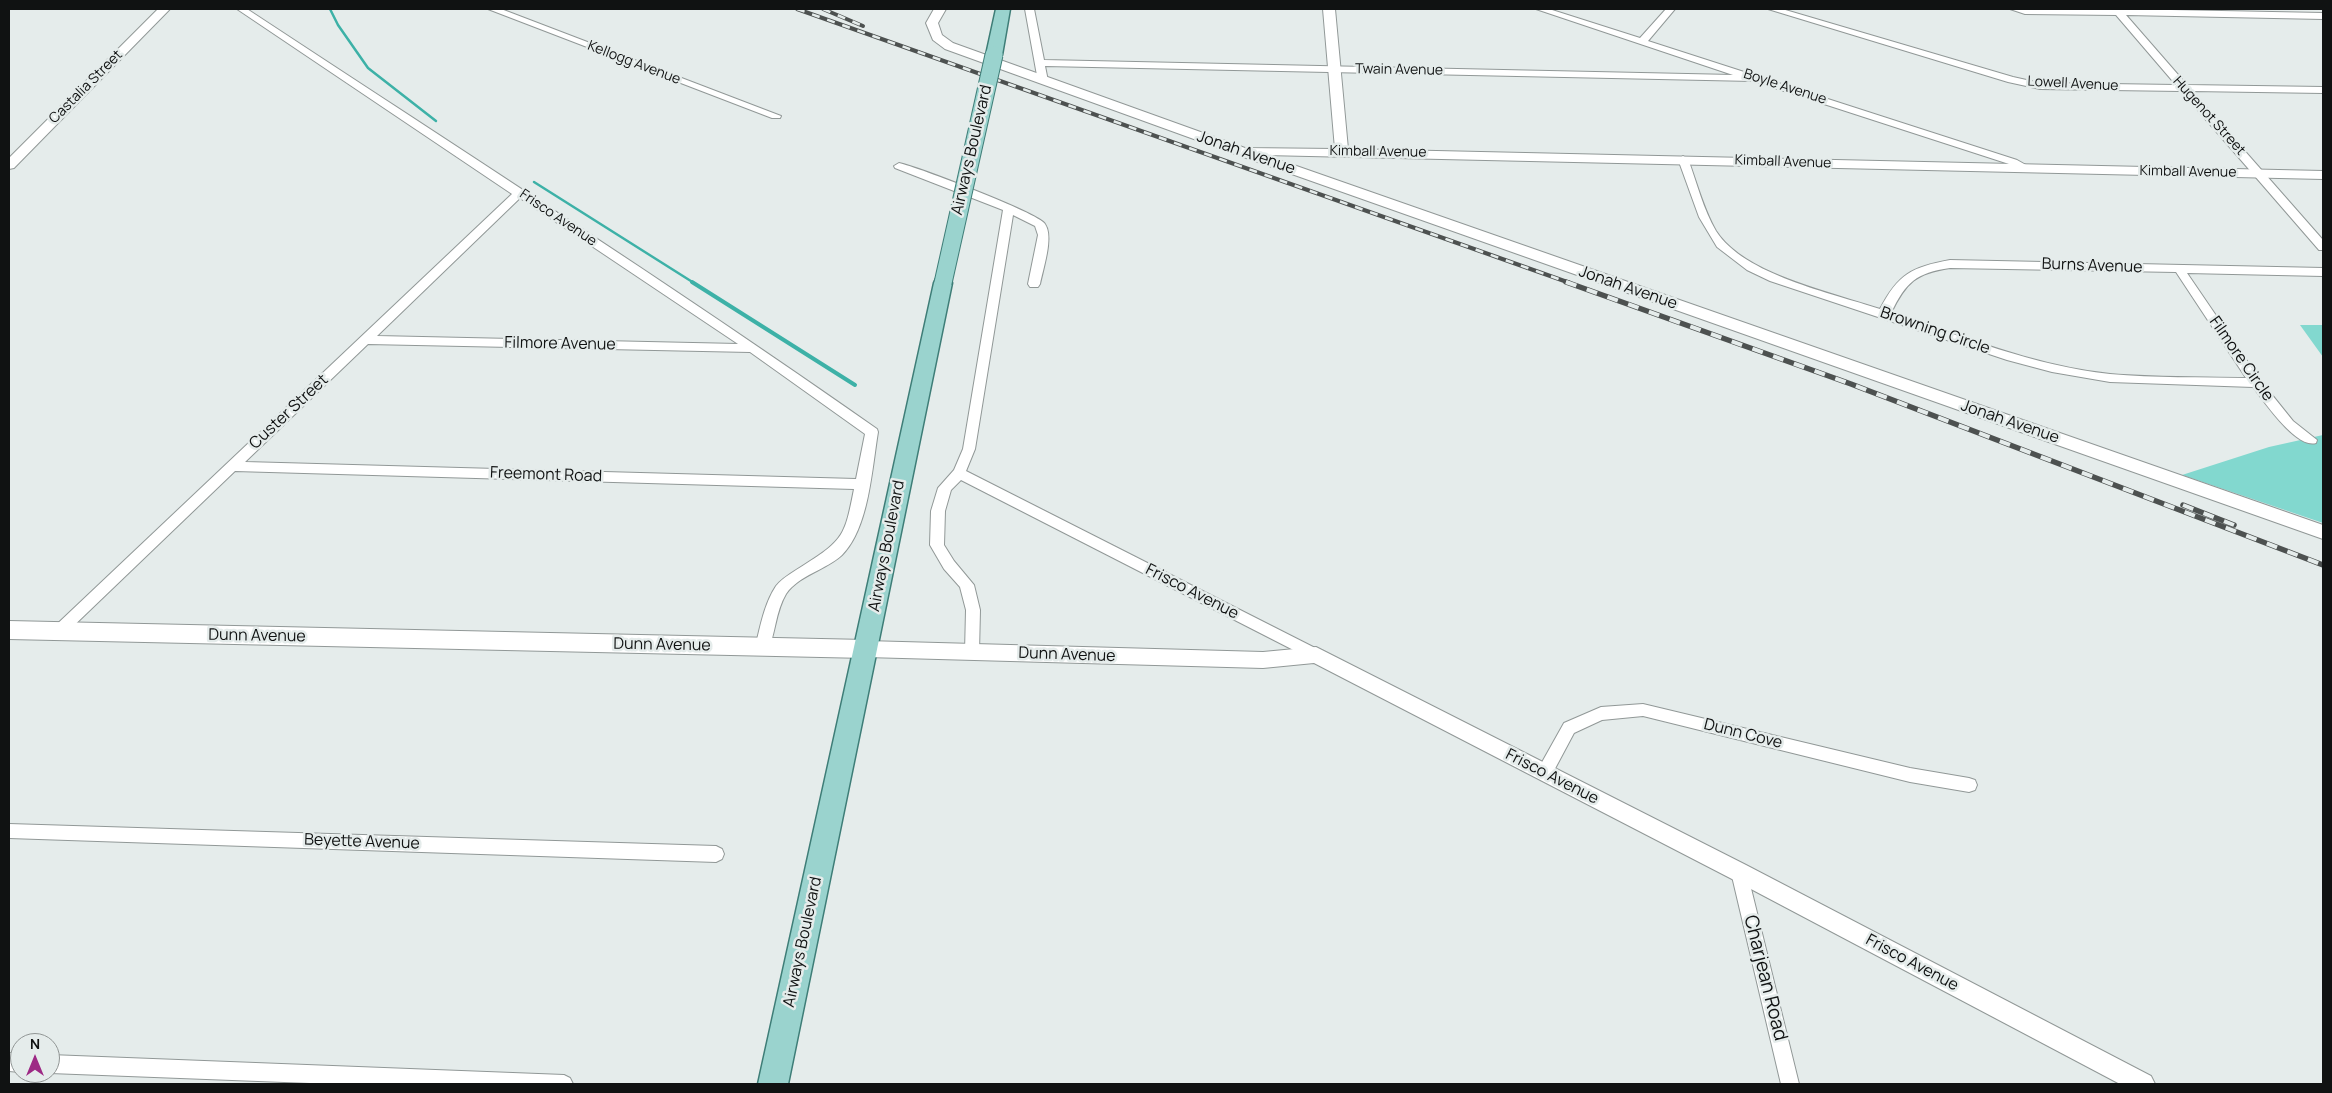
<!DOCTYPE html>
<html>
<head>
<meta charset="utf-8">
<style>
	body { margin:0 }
	#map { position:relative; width:2332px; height:1093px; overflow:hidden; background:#e5eceb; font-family:Manrope,sans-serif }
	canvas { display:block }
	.frame { position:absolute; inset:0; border:10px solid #101212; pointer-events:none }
	.north { position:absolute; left:10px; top:1033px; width:50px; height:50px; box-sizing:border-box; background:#e5eceb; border:1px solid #909594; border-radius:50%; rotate:0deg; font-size:14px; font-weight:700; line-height:20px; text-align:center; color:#101212 }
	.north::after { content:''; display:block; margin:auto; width:18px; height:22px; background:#9d2985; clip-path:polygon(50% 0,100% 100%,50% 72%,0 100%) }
</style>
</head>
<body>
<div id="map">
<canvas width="2332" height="1093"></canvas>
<div class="frame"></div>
<div class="north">N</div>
</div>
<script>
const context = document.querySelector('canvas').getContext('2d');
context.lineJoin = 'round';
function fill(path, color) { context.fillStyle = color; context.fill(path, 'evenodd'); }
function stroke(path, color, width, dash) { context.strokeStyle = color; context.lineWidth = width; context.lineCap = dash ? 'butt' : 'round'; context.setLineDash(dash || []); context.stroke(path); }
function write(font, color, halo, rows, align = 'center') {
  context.font = font + ' Manrope,sans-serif'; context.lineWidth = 5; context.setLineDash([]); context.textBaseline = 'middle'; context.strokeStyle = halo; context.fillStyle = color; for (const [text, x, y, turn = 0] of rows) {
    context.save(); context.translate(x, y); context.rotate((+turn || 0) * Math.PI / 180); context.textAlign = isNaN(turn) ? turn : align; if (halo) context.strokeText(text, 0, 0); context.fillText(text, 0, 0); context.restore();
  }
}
const green = new Path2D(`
	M 2300,325 L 2323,325 L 2323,357 Z
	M 2323,435 L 2323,523 L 2182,475 L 2269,447 Z`);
const streamFar1 = new Path2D(`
	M 330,9 L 338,25 L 368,68 L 436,121
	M 534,182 L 694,283`);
const stream = new Path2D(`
	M 692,282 L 855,385`);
const minor = new Path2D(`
	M 237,9 L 247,9 C 458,148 669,283 877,429 L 878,432 C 872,468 869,528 842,555 C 826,570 799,575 786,594 C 775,612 776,634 767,652 L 762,654 L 757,652 L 755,648 C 760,628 764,604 776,586 C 783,577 795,571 804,565 C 844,540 845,535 854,489 L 235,471 L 64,635 L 59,637 L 54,635 L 52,631 L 54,627 L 512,194 ZM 520,198 L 738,344 L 377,336 ZM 368,344 L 750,352 L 865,434 L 856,479 L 245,462 Z
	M 488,9 L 501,9 L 781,116 L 780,118 L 772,118 Z
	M 1025,9 L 1034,9 L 1044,60 L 1733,75 L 1536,9 L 1549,9 L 1640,38 L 1666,9 L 1675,9 L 1648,41 L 2017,160 L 2033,169 L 2032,171 L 2024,171 L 2009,164 L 1753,81 L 1045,66 L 1048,81 L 1043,84 L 1038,81 Z
	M 1768,9 L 1782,9 L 2013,77 L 2040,83 L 2176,85 L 2116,15 L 2025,14 L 2010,9 L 2120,9 L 2323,13 L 2323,19 L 2126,15 L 2187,85 L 2323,87 L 2323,93 L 2192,91 L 2323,240 L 2323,250 L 2319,250 L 2181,91 L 2040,89 L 2008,82 Z
	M 1683,156 L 1688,159 C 1697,183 1703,209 1716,231 C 1744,275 1832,293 1880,309 C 1898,274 1912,267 1950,260 L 2323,268 L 2323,276 L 2187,273 L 2260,380 L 2293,421 L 2317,440 L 2316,443 C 2296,449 2264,401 2253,387 L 2110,382 L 2052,372 L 2007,360 L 1770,281 L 1747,270 L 1717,247 L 1699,217 L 1678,159 ZM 1950,268 L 2176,272 L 2246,378 C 2201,377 2155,378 2110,374 C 2034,366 1962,336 1891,313 C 1906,282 1916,273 1950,268 Z
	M 899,163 C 917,167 1039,213 1045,224 C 1054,237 1043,269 1040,284 L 1038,287 L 1030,287 L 1028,284 L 1038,235 L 1035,226 L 1013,215 L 975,449 L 966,471 L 1321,651 L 1323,655 L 1321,659 L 1316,661 L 1311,659 L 961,480 L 951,490 L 945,511 L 944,545 L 954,561 L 974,585 L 980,610 L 979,652 L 977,656 L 972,658 L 967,656 L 965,652 L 966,610 L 960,587 L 944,569 L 930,545 L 931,511 L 938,488 L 954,470 L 963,449 L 1003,210 L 895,168 L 894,166 Z
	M 1643,704 L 1910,768 L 1969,778 L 1975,780 L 1977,785 L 1975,790 L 1969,792 L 1910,782 L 1643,716 L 1602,720 L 1574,733 L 1550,778 L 1544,780 L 1538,778 L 1536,773 L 1564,723 L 1601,707 Z
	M 9,824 L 716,846 L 722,849 L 724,854 L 722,859 L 716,862 L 9,838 Z
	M 1739,864 L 1745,867 L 1747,872 L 1799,1084 L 1781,1084 L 1731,872 L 1733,867 Z
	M 9,1053 L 20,1054 L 20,1072 L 9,1071 Z
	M 50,1055 L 564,1075 L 570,1078 L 573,1084 L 336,1084 L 50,1073 Z`);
const tertiary = new Path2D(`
	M 158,9 L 170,9 L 14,168 L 9,169 L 9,158 Z
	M 934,9 L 946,9 L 938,23 L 942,35 L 953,43 L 1245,148 L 1335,149 L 1323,9 L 1335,9 L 1348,149 L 2323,171 L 2323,179 L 1265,155 L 2323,525 L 2323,539 L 1238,155 L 945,49 L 933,40 L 926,23 Z
	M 866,641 L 1263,652 L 1316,647 L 1746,865 L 2151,1076 L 2155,1084 L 2120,1084 L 1732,879 L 1314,663 L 1263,668 L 866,657 L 859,654 L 857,649 L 859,644 Z`);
const secondary = new Path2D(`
	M 9,621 L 866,640 L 874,643 L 877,649 L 874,655 L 866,658 L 9,639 Z`);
const primary = new Path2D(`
	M 996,9 L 1010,9 L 1002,55 L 1000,58 L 988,58 L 986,55 Z
	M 943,277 L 950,279 L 952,283 L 788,1084 L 758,1084 L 934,283 L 936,279 Z`);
const railFar1 = new Path2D(`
	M 797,9 L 1570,283
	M 823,9 L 863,26`);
const rail = new Path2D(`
	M 1566,282 L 1851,384 L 2323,565
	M 2183,505 L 2234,525`);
const primaryBridge = new Path2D(`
	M 943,283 L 994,55`);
const farStreetnames = [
	["Kellogg Avenue",634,63,21],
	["Twain Avenue",1399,70,1],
	["Lowell Avenue",2073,84,3],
	["Castalia Street",86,87,-45],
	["Boyle Avenue",1785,87,18],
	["Hugenot Street",2209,116,48],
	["Kimball Avenue",1378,152,1],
	["Kimball Avenue",1783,162,2],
	["Kimball Avenue",2188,172,1],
	["Frisco Avenue",558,218,34]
];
const streetNames = [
	["Airways Boulevard",972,150,-77],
	["Jonah Avenue",1246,153,19],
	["Burns Avenue",2092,266,2],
	["Jonah Avenue",1628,288,19],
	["Browning Circle",1935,331,19],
	["Filmore Avenue",560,344,1],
	["Filmore Circle",2241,359,55],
	["Custer Street",289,412,-43],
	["Jonah Avenue",2010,422,19],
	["Freemont Road",546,475,2],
	["Airways Boulevard",887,546,-79],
	["Frisco Avenue",1192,592,27],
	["Dunn Avenue",257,636,1],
	["Dunn Avenue",662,645,1],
	["Dunn Avenue",1067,655,2],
	["Dunn Cove",1743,734,14],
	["Frisco Avenue",1552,777,27],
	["Beyette Avenue",362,842,2],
	["Airways Boulevard",803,942,-78],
	["Frisco Avenue",1912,963,28]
];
const nearStreetnames = [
	["Charjean Road",1765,978,76]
];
fill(green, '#82d8cf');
stroke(streamFar1, '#3db1a7', 2.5);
stroke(stream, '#3db1a7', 4);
stroke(minor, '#919897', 2);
stroke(tertiary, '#919897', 2);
stroke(secondary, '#919897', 2);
stroke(primary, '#3e7d77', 3);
fill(minor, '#fff');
fill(tertiary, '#fff');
fill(secondary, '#fff');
fill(primary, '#9ad3ce');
stroke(railFar1, '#4d5150', 4);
stroke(rail, '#4d5150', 5.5);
stroke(railFar1, '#e5eceb', 2.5, [8]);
stroke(rail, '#e5eceb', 4, [11]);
stroke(primaryBridge, '#3e7d77', 19, []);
stroke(primaryBridge, '#9ad3ce', 17);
write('14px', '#101212', '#e5eceb', farStreetnames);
write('16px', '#101212', '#e5eceb', streetNames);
write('19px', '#101212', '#e5eceb', nearStreetnames);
</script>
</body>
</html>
